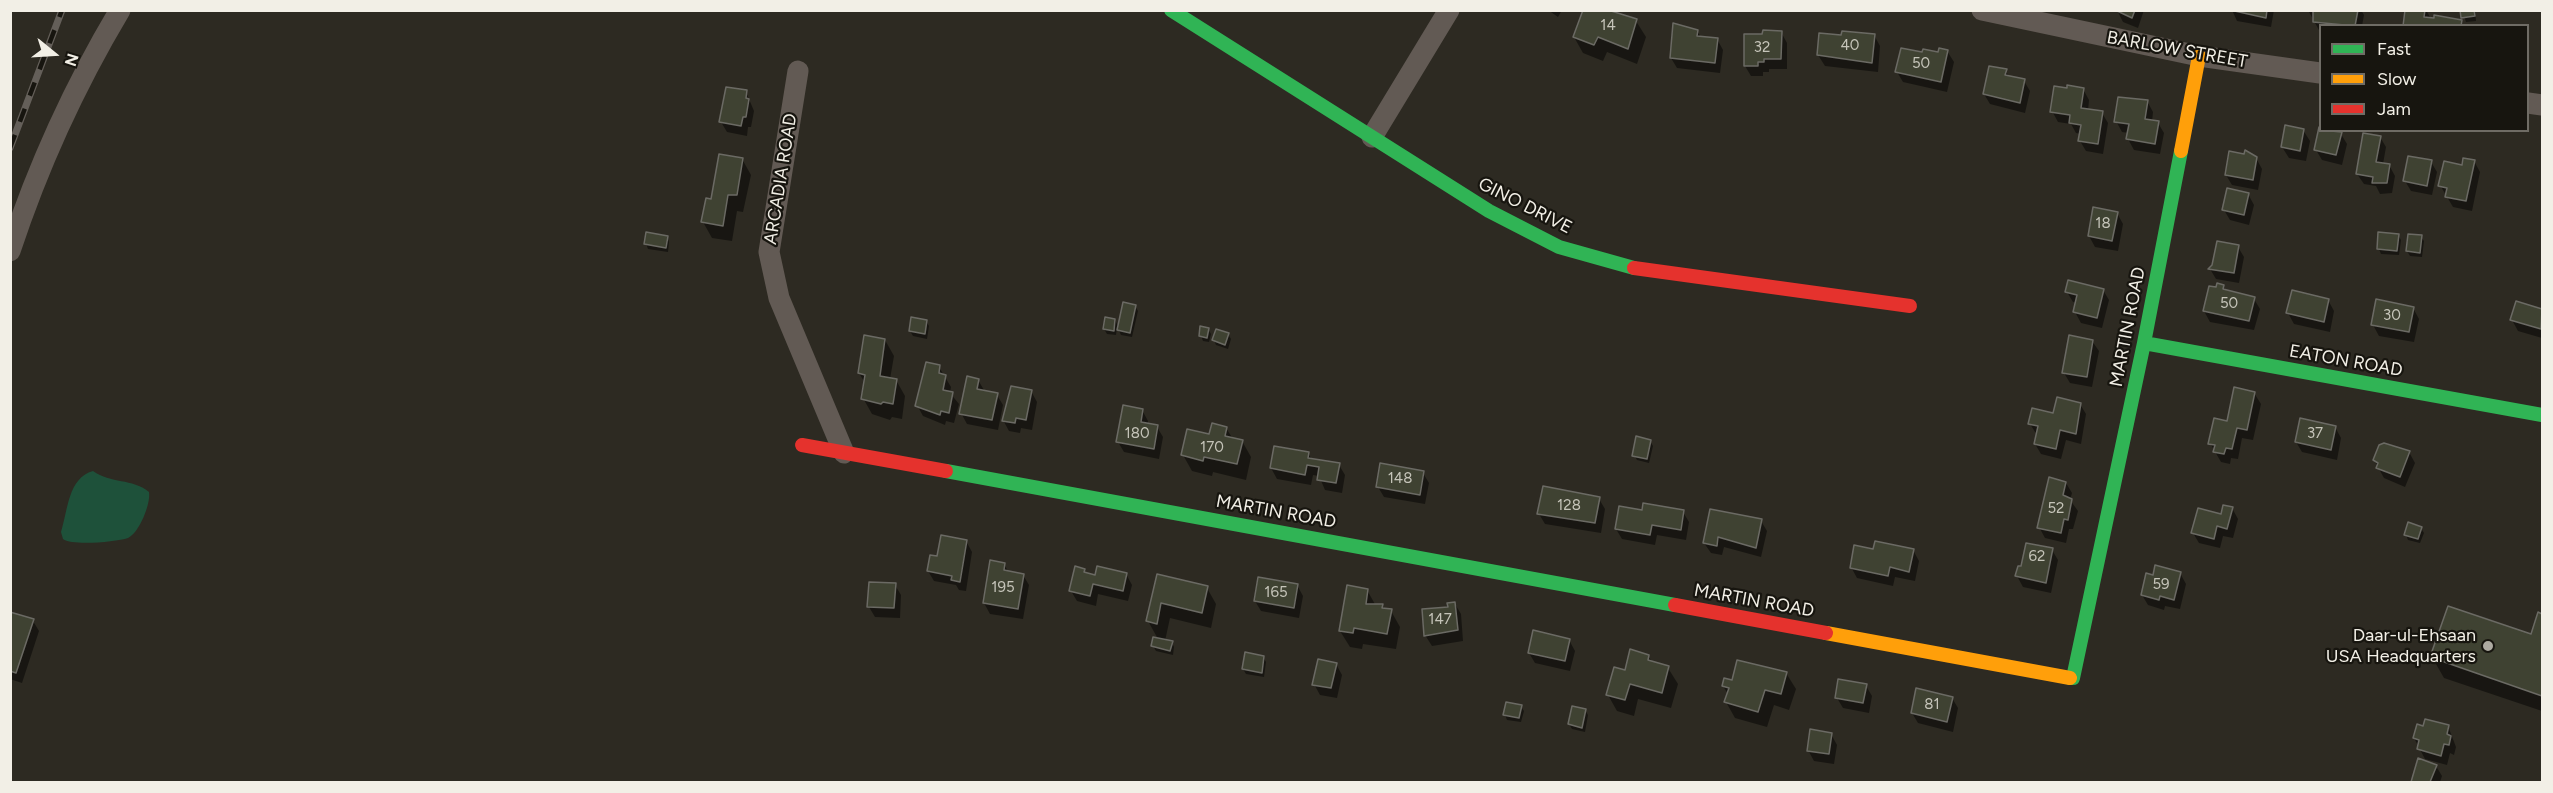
<!DOCTYPE html>
<html>
<head>
<meta charset="utf-8">
<style>
	body { margin:0 }
	#map { position:relative; width:2553px; height:793px; overflow:hidden; background:#2d2a22; font-family:Figtree,sans-serif }
	canvas { display:block }
	.frame { position:absolute; inset:0; border:12px solid #f2efe6; pointer-events:none }
	.legend { position:absolute; left:2319px; top:24px; width:210px; height:108px; box-sizing:border-box; background:#17150f; border:2px solid #6f6c65; margin:0; padding:8px 10px; list-style:none; font-size:18px; color:#f2efe6 }
	.legend li { display:flex; align-items:center; gap:12px; height:30px }
	.legend b { width:30px; border:2px solid #6f6c65 }
	.north { position:absolute; left:24px; top:24px; width:60px; height:60px; -webkit-text-stroke:4px #17150f; paint-order:stroke; rotate:108deg; font-size:16px; font-weight:700; line-height:24px; text-align:center; color:#f2efe6 }
	.north::after { content:''; display:block; margin:auto; width:21px; height:27px; background:#f2efe6; clip-path:polygon(50% 0,100% 100%,50% 72%,0 100%) }
</style>
</head>
<body>
<div id="map">
<canvas width="2553" height="793"></canvas>
<div class="frame"></div>
<ul class="legend">
<li><b style="height:8px;background:#30b455"></b>Fast</li>
<li><b style="height:8px;background:#ff9f0a"></b>Slow</li>
<li><b style="height:8px;background:#e5322d"></b>Jam</li>
</ul>
<div class="north">N</div>
</div>
<script>
const context = document.querySelector('canvas').getContext('2d');
context.lineJoin = 'round';
function fill(path, color) { context.fillStyle = color; context.fill(path, 'evenodd'); }
function stroke(path, color, width, dash) { context.strokeStyle = color; context.lineWidth = width; context.lineCap = dash ? 'butt' : 'round'; context.setLineDash(dash || []); context.stroke(path); }
function write(font, color, halo, rows, align = 'center') {
  context.font = font + ' Figtree,sans-serif'; context.lineWidth = 4.5; context.setLineDash([]); context.textBaseline = 'middle'; context.strokeStyle = halo; context.fillStyle = color; for (const [text, x, y, turn = 0] of rows) {
    context.save(); context.translate(x, y); context.rotate((+turn || 0) * Math.PI / 180); context.textAlign = isNaN(turn) ? turn : align; if (halo) context.strokeText(text, 0, 0); context.fillText(text, 0, 0); context.restore();
  }
}
const water = new Path2D(`
	M 93,471 C 111,484 132,478 149,492 C 151,504 139,533 128,538 C 116,542 72,546 63,539 L 61,532 C 68,510 68,478 93,471 Z`);
const shadow = new Path2D(`
	M 1548,10 L 1562,10 L 1558,17 Z
	M 1585,10 L 1610,10 L 1613,15 L 1636,21 L 1646,37 L 1637,64 L 1607,52 L 1603,61 L 1583,53 L 1574,37 Z
	M 2117,10 L 2144,10 L 2138,28 L 2123,22 Z
	M 2232,10 L 2274,10 L 2271,27 L 2237,21 Z
	M 2308,10 L 2361,10 L 2364,15 L 2362,26 L 2320,26 L 2320,32 Z
	M 2407,10 L 2426,10 L 2431,19 L 2461,21 L 2463,26 L 2404,26 Z
	M 2462,10 L 2475,10 L 2476,21 L 2466,22 Z
	M 1697,31 L 1701,37 L 1717,39 L 1723,50 L 1720,73 L 1677,68 L 1671,58 Z
	M 1781,32 L 1787,43 L 1787,69 L 1769,69 L 1769,72 L 1763,72 L 1763,76 L 1751,76 L 1745,66 L 1746,35 Z
	M 1874,35 L 1880,46 L 1878,72 L 1825,66 L 1818,55 L 1843,37 Z
	M 1947,51 L 1954,62 L 1947,92 L 1903,82 L 1897,72 L 1923,54 Z
	M 2006,71 L 2009,77 L 2024,81 L 2030,91 L 2025,113 L 1990,104 L 1984,94 Z
	M 2083,89 L 2089,100 L 2088,111 L 2102,113 L 2108,123 L 2103,154 L 2086,151 L 2080,141 L 2081,134 L 2076,133 L 2071,124 L 2058,122 L 2052,111 Z
	M 746,92 L 754,111 L 751,127 L 748,127 L 747,136 L 727,132 L 721,122 Z
	M 2147,101 L 2153,112 L 2152,122 L 2158,123 L 2164,133 L 2160,154 L 2134,150 L 2128,139 L 2129,133 L 2122,132 L 2116,121 Z
	M 2303,130 L 2310,141 L 2306,161 L 2289,158 L 2282,147 Z
	M 2320,130 L 2341,134 L 2347,144 L 2342,165 L 2322,160 L 2316,150 Z
	M 2380,137 L 2386,147 L 2383,164 L 2389,165 L 2395,176 L 2392,193 L 2380,194 L 2376,186 L 2364,184 L 2357,174 Z
	M 2256,158 L 2262,169 L 2258,190 L 2232,185 L 2226,175 Z
	M 742,159 L 751,175 L 743,212 L 737,211 L 732,241 L 712,238 L 703,222 L 712,201 Z
	M 2474,161 L 2480,172 L 2472,211 L 2453,207 L 2440,185 L 2463,166 Z
	M 2431,162 L 2437,172 L 2432,195 L 2411,191 L 2405,181 Z
	M 2248,194 L 2254,205 L 2249,225 L 2230,220 L 2224,210 Z
	M 2117,213 L 2123,224 L 2118,251 L 2095,247 L 2089,236 Z
	M 2398,235 L 2401,240 L 2399,255 L 2381,254 L 2379,249 Z
	M 667,237 L 669,242 L 668,252 L 648,249 L 646,244 Z
	M 2421,237 L 2424,241 L 2422,257 L 2410,256 L 2407,251 Z
	M 2238,247 L 2244,257 L 2239,283 L 2216,279 L 2210,269 Z
	M 2223,286 L 2227,292 L 2254,299 L 2260,309 L 2254,330 L 2210,322 L 2204,311 Z
	M 2103,290 L 2109,300 L 2102,328 L 2081,323 L 2075,312 L 2077,303 L 2073,302 L 2067,292 Z
	M 2328,300 L 2334,311 L 2330,332 L 2294,324 L 2288,313 Z
	M 2517,303 L 2542,311 L 2542,338 L 2518,331 L 2512,320 Z
	M 1135,306 L 1138,311 L 1132,337 L 1121,335 L 1117,327 L 1116,335 L 1107,334 L 1104,329 L 1115,320 L 1119,328 Z
	M 2413,308 L 2419,319 L 2414,342 L 2379,336 L 2373,325 Z
	M 926,321 L 929,326 L 927,339 L 913,336 L 910,331 Z
	M 1208,329 L 1211,334 L 1209,342 L 1203,341 L 1201,336 Z
	M 1228,334 L 1231,339 L 1228,349 L 1216,345 L 1214,340 Z
	M 885,340 L 894,356 L 890,379 L 896,380 L 905,396 L 902,419 L 892,417 L 890,420 L 872,414 L 863,398 L 865,383 L 859,373 Z
	M 2092,341 L 2099,351 L 2092,387 L 2070,383 L 2064,373 Z
	M 939,367 L 951,387 L 950,393 L 959,404 L 954,423 L 946,421 L 945,425 L 923,416 L 917,405 Z
	M 978,380 L 984,390 L 997,395 L 1003,405 L 998,430 L 967,424 L 961,413 Z
	M 1031,391 L 1037,402 L 1032,430 L 1021,428 L 1020,433 L 1009,431 L 1003,420 Z
	M 2254,393 L 2261,404 L 2253,440 L 2242,438 L 2238,459 L 2231,458 L 2230,464 L 2221,462 L 2210,443 Z
	M 2080,404 L 2086,414 L 2081,444 L 2066,440 L 2061,459 L 2041,454 L 2035,444 L 2037,435 L 2030,424 Z
	M 1142,410 L 1148,421 L 1148,425 L 1157,427 L 1163,437 L 1159,459 L 1124,452 L 1118,442 Z
	M 2335,427 L 2341,438 L 2337,460 L 2302,452 L 2296,442 Z
	M 1226,428 L 1233,439 L 1242,441 L 1251,457 L 1246,480 L 1213,472 L 1212,476 L 1192,471 L 1183,455 Z
	M 1650,441 L 1653,446 L 1649,463 L 1637,460 L 1634,455 Z
	M 2409,452 L 2415,463 L 2405,487 L 2384,478 L 2374,460 Z
	M 1308,453 L 1312,460 L 1339,465 L 1345,475 L 1342,493 L 1325,490 L 1319,476 L 1313,475 L 1311,485 L 1277,479 L 1271,468 Z
	M 1423,473 L 1429,483 L 1425,504 L 1384,497 L 1378,487 Z
	M 2066,483 L 2072,493 L 2070,500 L 2078,511 L 2073,529 L 2069,529 L 2066,543 L 2045,538 L 2039,527 Z
	M 1599,499 L 1605,509 L 1601,533 L 1545,524 L 1539,514 Z
	M 2232,508 L 2238,519 L 2233,538 L 2223,536 L 2220,548 L 2199,543 L 2193,533 Z
	M 1711,511 L 1761,521 L 1767,531 L 1761,557 L 1724,547 L 1722,555 L 1711,553 L 1704,543 Z
	M 1643,512 L 1683,512 L 1689,522 L 1686,540 L 1657,535 L 1655,545 L 1622,539 L 1616,529 Z
	M 2421,528 L 2424,533 L 2420,543 L 2408,540 L 2406,535 Z
	M 966,541 L 972,552 L 966,591 L 959,590 L 956,585 L 934,581 L 928,571 L 938,558 Z
	M 1913,550 L 1919,561 L 1915,581 L 1895,577 L 1893,586 L 1857,578 L 1851,567 L 1875,551 Z
	M 2052,550 L 2058,560 L 2051,593 L 2023,587 L 2017,576 Z
	M 1004,564 L 1009,573 L 1023,575 L 1029,585 L 1023,619 L 990,614 L 984,603 Z
	M 1084,570 L 1087,575 L 1096,577 L 1126,574 L 1132,585 L 1128,601 L 1098,594 L 1096,606 L 1077,601 L 1071,591 Z
	M 2180,573 L 2186,584 L 2180,609 L 2165,606 L 2164,610 L 2148,605 L 2142,595 Z
	M 1159,576 L 1207,588 L 1216,604 L 1211,628 L 1170,618 L 1165,641 L 1172,642 L 1174,647 L 1173,655 L 1156,651 L 1153,646 L 1158,639 L 1148,621 Z
	M 895,585 L 901,595 L 900,618 L 875,617 L 869,607 Z
	M 1297,585 L 1303,596 L 1299,618 L 1261,611 L 1255,601 Z
	M 1367,590 L 1376,606 L 1391,611 L 1400,627 L 1396,649 L 1363,644 L 1362,649 L 1350,647 L 1340,631 Z
	M 1455,604 L 1461,614 L 1463,641 L 1432,646 L 1425,635 Z
	M 10,613 L 33,621 L 39,631 L 22,683 L 10,679 Z
	M 2539,614 L 2542,616 L 2542,711 L 2444,678 L 2432,657 L 2531,636 Z
	M 1569,640 L 1575,651 L 1570,671 L 1535,663 L 1529,653 Z
	M 1648,656 L 1653,663 L 1668,668 L 1678,684 L 1671,708 L 1638,699 L 1634,716 L 1617,711 L 1608,695 L 1626,671 Z
	M 1263,657 L 1266,662 L 1264,677 L 1246,674 L 1243,669 Z
	M 1336,664 L 1342,675 L 1337,698 L 1320,695 L 1314,684 Z
	M 1786,673 L 1796,689 L 1789,710 L 1774,705 L 1767,727 L 1735,718 L 1726,702 L 1728,694 L 1723,686 Z
	M 1866,686 L 1872,696 L 1869,713 L 1843,708 L 1837,698 Z
	M 1952,698 L 1958,708 L 1953,732 L 1918,723 L 1912,713 Z
	M 1521,707 L 1524,711 L 1521,722 L 1507,720 L 1505,715 Z
	M 1585,710 L 1588,715 L 1585,732 L 1572,729 L 1569,724 Z
	M 2448,726 L 2456,747 L 2454,755 L 2450,753 L 2447,765 L 2425,759 L 2414,738 L 2425,728 Z
	M 1831,734 L 1837,745 L 1834,764 L 1814,761 L 1808,750 Z
	M 2419,760 L 2436,766 L 2442,776 L 2440,782 L 2413,782 Z`);
const building = new Path2D(`
	M 1583,10 L 1608,10 L 1637,19 L 1628,49 L 1598,37 L 1594,45 L 1573,37 Z
	M 2115,10 L 2135,10 L 2132,18 Z
	M 2230,10 L 2267,10 L 2266,18 Z
	M 2313,10 L 2358,10 L 2355,26 L 2313,22 Z
	M 2405,10 L 2425,10 L 2424,17 L 2434,18 L 2434,15 L 2462,20 L 2461,26 L 2403,26 Z
	M 2460,10 L 2474,10 L 2475,16 L 2461,18 Z
	M 1673,23 L 1698,30 L 1697,36 L 1718,38 L 1715,63 L 1670,58 Z
	M 1763,30 L 1782,31 L 1781,59 L 1764,59 L 1764,62 L 1758,62 L 1758,66 L 1744,66 L 1744,34 L 1762,34 Z
	M 1842,31 L 1875,34 L 1872,63 L 1817,55 L 1819,33 L 1841,35 Z
	M 1901,48 L 1922,52 L 1923,49 L 1938,52 L 1939,48 L 1948,50 L 1941,82 L 1895,72 Z
	M 1989,66 L 2007,69 L 2005,75 L 2025,79 L 2020,103 L 1983,94 Z
	M 2067,85 L 2084,88 L 2081,108 L 2103,111 L 2098,144 L 2078,141 L 2081,125 L 2069,123 L 2070,115 L 2050,112 L 2054,86 L 2067,88 Z
	M 726,87 L 747,90 L 746,98 L 749,99 L 746,117 L 743,117 L 741,126 L 719,122 Z
	M 2118,97 L 2148,100 L 2145,119 L 2159,121 L 2155,144 L 2126,139 L 2129,124 L 2114,122 Z
	M 2285,125 L 2304,129 L 2300,151 L 2281,147 Z
	M 2319,127 L 2320,130 L 2342,132 L 2336,155 L 2314,150 Z
	M 2363,133 L 2381,136 L 2376,162 L 2390,164 L 2387,183 L 2372,183 L 2373,177 L 2356,174 Z
	M 2245,150 L 2257,157 L 2253,180 L 2225,175 L 2229,151 L 2244,154 Z
	M 719,154 L 743,158 L 737,195 L 728,195 L 723,226 L 701,222 L 706,198 L 711,199 Z
	M 2408,156 L 2432,160 L 2427,186 L 2403,181 Z
	M 2463,158 L 2475,160 L 2466,201 L 2445,197 L 2447,188 L 2438,186 L 2444,161 L 2462,165 Z
	M 2227,188 L 2249,193 L 2244,215 L 2222,210 Z
	M 2093,207 L 2118,212 L 2112,241 L 2088,236 Z
	M 646,232 L 668,236 L 666,248 L 644,244 Z
	M 2378,232 L 2399,234 L 2397,251 L 2377,249 Z
	M 2408,234 L 2422,235 L 2420,253 L 2406,251 Z
	M 2217,241 L 2239,245 L 2234,273 L 2208,269 L 2212,265 Z
	M 2068,280 L 2104,289 L 2097,318 L 2073,312 L 2077,295 L 2065,292 Z
	M 2217,283 L 2224,285 L 2223,289 L 2255,297 L 2249,321 L 2203,311 L 2209,286 L 2216,287 Z
	M 2292,290 L 2329,299 L 2324,322 L 2286,313 Z
	M 2376,299 L 2414,307 L 2409,332 L 2371,325 Z
	M 2516,301 L 2542,309 L 2541,329 L 2510,320 Z
	M 1123,302 L 1136,305 L 1130,333 L 1117,330 Z
	M 911,317 L 927,320 L 925,334 L 909,331 Z
	M 1105,317 L 1115,319 L 1114,331 L 1103,329 Z
	M 1200,326 L 1209,328 L 1207,338 L 1199,336 Z
	M 1216,329 L 1229,333 L 1225,345 L 1212,340 Z
	M 864,335 L 885,339 L 880,376 L 897,379 L 893,404 L 883,402 L 881,404 L 861,399 L 865,375 L 858,373 Z
	M 2069,335 L 2093,340 L 2087,377 L 2062,373 Z
	M 926,362 L 940,365 L 939,373 L 946,375 L 943,390 L 953,392 L 949,413 L 941,411 L 940,415 L 915,406 Z
	M 967,376 L 979,379 L 977,389 L 998,393 L 992,420 L 959,414 Z
	M 1011,386 L 1032,390 L 1026,420 L 1016,418 L 1015,423 L 1002,421 Z
	M 2234,387 L 2255,392 L 2247,430 L 2237,428 L 2232,449 L 2226,448 L 2224,454 L 2213,452 L 2215,445 L 2208,444 L 2214,418 L 2227,421 Z
	M 2057,397 L 2081,403 L 2076,434 L 2060,430 L 2056,449 L 2034,444 L 2038,426 L 2028,424 L 2032,408 L 2053,413 Z
	M 1123,405 L 1143,409 L 1141,422 L 1158,425 L 1154,449 L 1116,442 Z
	M 2300,418 L 2336,426 L 2331,450 L 2295,442 Z
	M 1212,423 L 1227,427 L 1225,436 L 1243,440 L 1237,464 L 1204,457 L 1203,461 L 1181,455 L 1187,429 L 1209,434 Z
	M 1636,436 L 1651,440 L 1647,459 L 1632,456 Z
	M 2384,443 L 2410,451 L 2400,477 L 2376,468 L 2378,463 L 2373,460 L 2379,445 Z
	M 1274,446 L 1309,452 L 1308,458 L 1340,463 L 1336,483 L 1317,480 L 1319,467 L 1307,465 L 1305,475 L 1270,468 Z
	M 1380,463 L 1424,471 L 1420,495 L 1376,487 Z
	M 2049,477 L 2066,482 L 2063,495 L 2072,499 L 2068,520 L 2064,519 L 2061,533 L 2037,528 Z
	M 1543,486 L 1600,497 L 1595,523 L 1537,514 Z
	M 1643,503 L 1684,510 L 1681,530 L 1652,525 L 1650,535 L 1615,529 L 1619,506 L 1642,510 Z
	M 2223,505 L 2233,507 L 2227,529 L 2217,526 L 2214,539 L 2191,533 L 2198,508 L 2221,514 Z
	M 1710,509 L 1762,519 L 1756,548 L 1718,537 L 1717,546 L 1703,543 Z
	M 2408,522 L 2422,527 L 2418,539 L 2404,535 Z
	M 941,535 L 967,540 L 960,582 L 951,580 L 952,576 L 927,571 L 930,555 L 937,556 Z
	M 1875,541 L 1914,549 L 1909,572 L 1890,567 L 1888,576 L 1850,568 L 1854,545 L 1873,549 Z
	M 2026,543 L 2053,548 L 2046,583 L 2015,576 L 2018,566 L 2021,566 Z
	M 990,560 L 1005,563 L 1004,570 L 1024,574 L 1018,609 L 983,603 Z
	M 2155,565 L 2181,572 L 2174,600 L 2160,596 L 2159,600 L 2141,595 L 2146,573 L 2153,575 Z
	M 1075,566 L 1085,569 L 1084,572 L 1095,575 L 1097,566 L 1127,573 L 1123,591 L 1093,584 L 1090,596 L 1069,591 Z
	M 1157,574 L 1208,586 L 1202,613 L 1161,603 L 1157,624 L 1146,621 Z
	M 1258,577 L 1298,584 L 1294,608 L 1254,601 Z
	M 869,582 L 896,583 L 894,608 L 867,607 Z
	M 1347,585 L 1368,589 L 1366,604 L 1383,604 L 1382,608 L 1392,609 L 1387,634 L 1354,628 L 1353,633 L 1339,631 Z
	M 1455,602 L 1458,630 L 1424,636 L 1422,609 L 1448,607 L 1447,603 Z
	M 2448,606 L 2531,634 L 2538,612 L 2542,614 L 2542,696 L 2430,657 Z
	M 10,612 L 34,619 L 16,673 L 10,671 Z
	M 1533,630 L 1570,639 L 1565,661 L 1528,653 Z
	M 1153,637 L 1173,641 L 1170,651 L 1151,646 Z
	M 1630,649 L 1649,655 L 1648,660 L 1669,666 L 1662,693 L 1630,684 L 1625,700 L 1606,695 L 1614,667 L 1625,670 Z
	M 1245,652 L 1264,656 L 1262,673 L 1242,669 Z
	M 1318,659 L 1337,663 L 1331,688 L 1312,685 Z
	M 1737,660 L 1787,672 L 1781,694 L 1765,690 L 1758,712 L 1724,702 L 1729,688 L 1722,686 L 1724,678 L 1732,680 Z
	M 1838,679 L 1867,684 L 1863,703 L 1835,698 Z
	M 1916,688 L 1953,697 L 1947,722 L 1911,713 Z
	M 1506,702 L 1522,705 L 1519,718 L 1503,715 Z
	M 1572,706 L 1586,709 L 1582,728 L 1568,724 Z
	M 2425,719 L 2449,725 L 2447,734 L 2451,736 L 2449,745 L 2444,744 L 2441,756 L 2417,749 L 2419,740 L 2413,738 L 2417,724 L 2423,726 Z
	M 1810,729 L 1832,733 L 1829,754 L 1807,751 Z
	M 2418,758 L 2437,765 L 2430,782 L 2411,782 Z`);
const street = new Path2D(`
	M 1982,10 L 2199,56 L 2320,73
	M 798,71 L 769,252 L 779,298 L 844,453
	M 2528,103 L 2542,105
	M 1372,137 L 1449,10
	M 10,251 C 38,166 74,87 120,10`);
const fast = new Path2D(`
	M 1171,10 L 1489,211 L 1559,247 L 1634,268
	M 2144,343 L 2542,415
	M 946,471 L 1675,605
	M 2070,678 L 2073,678 L 2144,343 L 2181,151`);
const slow = new Path2D(`
	M 2181,151 L 2199,56
	M 1826,633 L 2070,678`);
const jam = new Path2D(`
	M 1634,268 L 1910,306
	M 802,445 L 946,471
	M 1675,605 L 1826,633`);
const rail = new Path2D(`
	M 10,148 L 62,10`);
const markers = [
	[2488,646,6,"#adaaa1"]
];
const numberNames = [
	["14",1608,26],
	["40",1850,46],
	["32",1762,48],
	["50",1921,64],
	["18",2103,224],
	["50",2229,304],
	["30",2392,316],
	["180",1137,434],
	["37",2315,434],
	["170",1212,448],
	["148",1400,479],
	["128",1569,506],
	["52",2056,509],
	["62",2037,557],
	["59",2161,585],
	["195",1003,588],
	["165",1276,593],
	["147",1440,620],
	["81",1932,705]
];
const streetNames = [
	["BARLOW STREET",2177,50,10],
	["ARCADIA ROAD",781,179,-81],
	["GINO DRIVE",1525,206,27],
	["MARTIN ROAD",2128,327,-79],
	["EATON ROAD",2346,361,10],
	["MARTIN ROAD",1276,512,10],
	["MARTIN ROAD",1754,601,10]
];
const poiNames = [
	["Daar-ul-Ehsaan",2476,636],
	["USA Headquarters",2476,657]
];
fill(water, '#1e513a');
fill(shadow, '#0007');
fill(building, '#3f4232');
stroke(building, '#6b6a64', 1.5);
stroke(street, '#625a54', 21);
stroke(fast, '#30b455', 14);
stroke(slow, '#ff9f0a', 14);
stroke(jam, '#e5322d', 14);
stroke(rail, '#645f59', 7);
stroke(rail, '#17150f', 4.5, [14]);
for (const [x, y, r, color] of markers) { const dot = new Path2D(); dot.arc(x, y, r, 0, 2 * Math.PI); context.fillStyle = color; context.fill(dot); stroke(dot, '#17150f', 2); }
write('15px', '#c5c4b9', null, numberNames);
write('18px', '#f2efe6', '#17150f', streetNames);
write('18px', '#f2efe6', '#17150f', poiNames, 'right');
</script>
</body>
</html>
